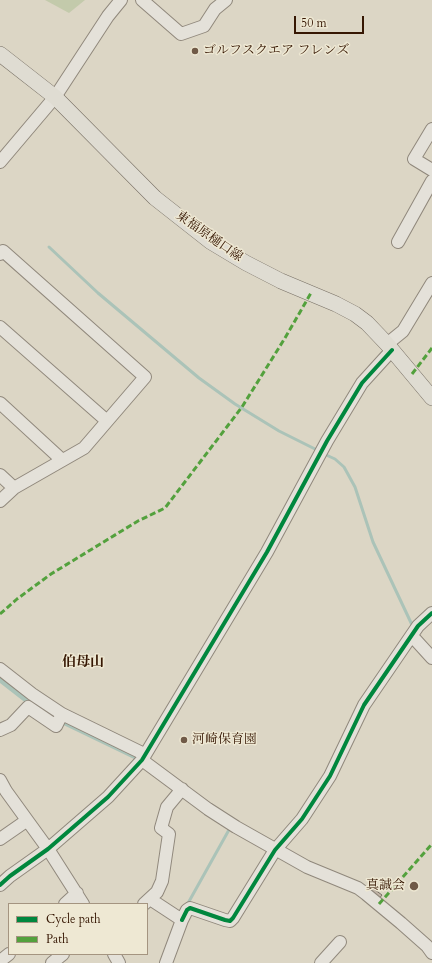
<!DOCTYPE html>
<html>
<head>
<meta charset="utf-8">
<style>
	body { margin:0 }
	#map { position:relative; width:432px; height:963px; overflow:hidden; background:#dcd6c5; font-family:Cardo,serif }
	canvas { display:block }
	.legend { position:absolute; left:8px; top:903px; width:140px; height:52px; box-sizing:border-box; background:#eee8d3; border:1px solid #a49480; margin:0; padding:5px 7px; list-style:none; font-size:12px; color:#361703 }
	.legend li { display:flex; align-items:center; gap:8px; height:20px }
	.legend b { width:20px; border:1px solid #a49480 }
	.scale { position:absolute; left:294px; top:16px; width:70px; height:18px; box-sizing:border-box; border:2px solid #361703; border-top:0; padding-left:5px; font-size:12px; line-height:14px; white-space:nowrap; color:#361703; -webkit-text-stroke:3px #eee8d3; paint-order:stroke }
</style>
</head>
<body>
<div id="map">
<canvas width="432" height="963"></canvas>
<ul class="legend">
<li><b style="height:5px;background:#00873e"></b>Cycle path</li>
<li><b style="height:5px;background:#53a13d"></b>Path</li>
</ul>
<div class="scale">50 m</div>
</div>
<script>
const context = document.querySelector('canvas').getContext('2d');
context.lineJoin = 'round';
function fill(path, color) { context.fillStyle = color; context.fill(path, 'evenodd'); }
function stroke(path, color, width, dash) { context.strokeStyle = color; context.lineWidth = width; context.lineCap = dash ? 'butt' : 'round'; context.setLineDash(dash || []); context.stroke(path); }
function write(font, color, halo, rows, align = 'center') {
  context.font = font + ' Cardo,"Noto Serif JP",serif'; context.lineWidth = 3; context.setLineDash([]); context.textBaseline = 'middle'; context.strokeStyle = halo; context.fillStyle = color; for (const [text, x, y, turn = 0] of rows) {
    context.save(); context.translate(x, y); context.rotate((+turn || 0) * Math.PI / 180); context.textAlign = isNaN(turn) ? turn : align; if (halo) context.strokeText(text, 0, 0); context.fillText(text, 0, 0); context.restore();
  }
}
const green = new Path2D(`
	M 45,0 L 85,0 L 69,13 Z`);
const water = new Path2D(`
	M 0,671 L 14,683 L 56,713 L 140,754 L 138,758 L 208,811 L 264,847 L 308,870 L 360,892 L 381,908 L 379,910 L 358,894 L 317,877 L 289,863 L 245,838 L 211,816 L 136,760 L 49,718 L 27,704 L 0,683 Z`);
const stream = new Path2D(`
	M 49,247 L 98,293 L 199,378 L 235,404 L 279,431 L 319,451
	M 324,454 L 335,459 L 344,467 L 355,487 L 373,542 L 413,627
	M 187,905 L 230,828`);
const building = new Path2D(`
	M 371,887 L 382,895 L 378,900 L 368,890 Z`);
const minor = new Path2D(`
	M 142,0 L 181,34 L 204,26 L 215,9 L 226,0
	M 432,129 L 414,159 L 432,170
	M 0,162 L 55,97 L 108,16 L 121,0
	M 398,242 L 432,181
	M 0,254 L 3,251 L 145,377 L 84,448 L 14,488 L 0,501
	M 0,327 L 107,421
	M 387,344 L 403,331 L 432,283
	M 0,403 L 62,460
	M 0,475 L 14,488
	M 412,636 L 432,658
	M 0,669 L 32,694 L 62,714 L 144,754
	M 0,730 L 11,725 L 28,707 L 56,726 L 62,714
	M 142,760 L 208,809 L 236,827 L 307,867 L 358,888 L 366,894 L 401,923 L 427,946 L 432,953
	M 0,780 L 6,791 L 48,849 L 83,904
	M 0,839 L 26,821
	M 0,885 L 10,876 L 48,849 L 108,797 L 142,760 L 267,552 L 327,441 L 362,383 L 392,350
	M 150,899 L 182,920 L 166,963
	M 65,904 L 77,893
	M 144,904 L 157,892 L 162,881 L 169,834 L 161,828 L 167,807 L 182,789
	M 182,920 L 187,910 L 190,908 L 225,920 L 230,921 L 233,918 L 275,850 L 302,819 L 330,776 L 364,705 L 418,626 L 432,613
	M 114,954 L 119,963
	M 0,961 L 9,954
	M 52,963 L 63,954
	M 321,963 L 340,942`);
const major = new Path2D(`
	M 0,54 L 55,97 L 155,198 L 211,242 L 246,263 L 281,281 L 336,304 L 355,314 L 367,323 L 387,344 L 432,398`);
const quiet = new Path2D(`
	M 412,374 L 432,348
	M 0,614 L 17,599 L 51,574 L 138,521 L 165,508 L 242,407 L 285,338 L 311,293
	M 379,904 L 432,844`);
const cycleway = new Path2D(`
	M 0,885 L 10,876 L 48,849 L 108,797 L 142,760 L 267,552 L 327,441 L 362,383 L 392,350
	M 182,920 L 187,910 L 190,908 L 225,920 L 230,921 L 233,918 L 275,850 L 302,819 L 330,776 L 364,705 L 418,626 L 432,613`);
const markers = [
	[195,51,4,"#705a47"],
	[184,740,4,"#705a47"],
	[414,886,5,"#705a47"]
];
const poiNames = [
	["ゴルフスクエア フレンズ",203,51],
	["河崎保育園",192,740],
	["真誠会",405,886,"right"]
];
const streetNames = [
	["東福原樋口線",209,237,35]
];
const neighbourhoodNames = [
	["伯母山",83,663]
];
fill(green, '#c3caab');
fill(water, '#abc3b8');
stroke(stream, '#abc3b8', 3);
fill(building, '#c4b6a8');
stroke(building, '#776f64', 1);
stroke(minor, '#90887c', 14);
stroke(major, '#776f64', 16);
stroke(minor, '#e4e1d9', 12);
stroke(major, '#dfdcd2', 15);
stroke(quiet, '#53a13d', 3, [6, 3]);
stroke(cycleway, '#00873e', 4);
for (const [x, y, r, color] of markers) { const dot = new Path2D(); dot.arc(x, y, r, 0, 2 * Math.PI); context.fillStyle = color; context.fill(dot); stroke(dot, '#eee8d3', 1.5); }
write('13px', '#361703', '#eee8d3', poiNames, 'left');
write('13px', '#361703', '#eee8d3', streetNames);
write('bold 14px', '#361703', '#eee8d3', neighbourhoodNames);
</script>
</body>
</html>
